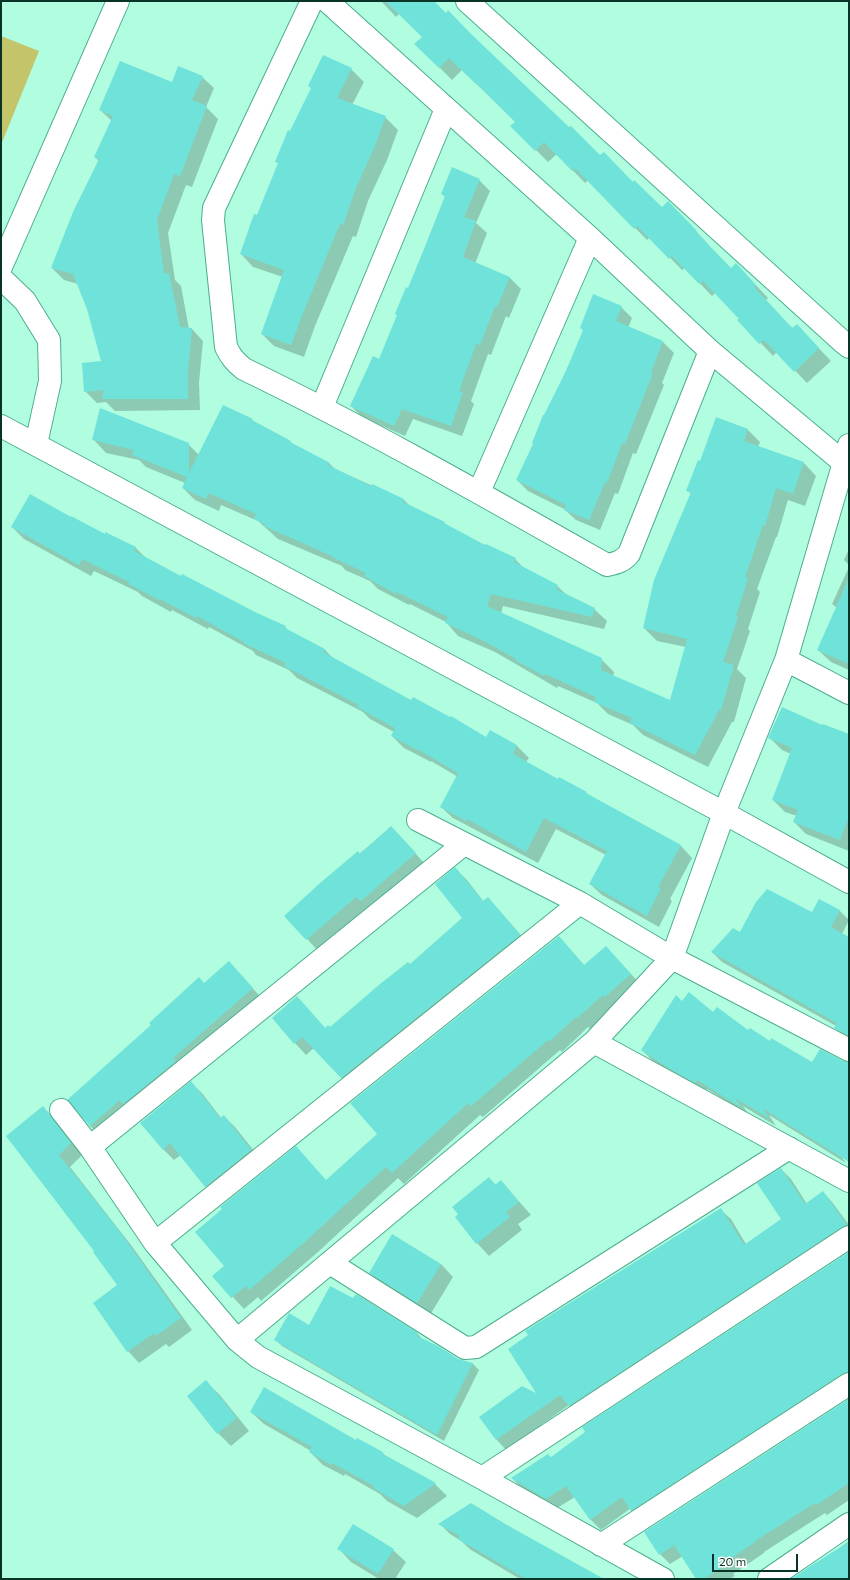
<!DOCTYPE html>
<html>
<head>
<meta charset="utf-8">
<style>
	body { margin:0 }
	#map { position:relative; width:850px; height:1580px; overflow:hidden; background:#b1fde0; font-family:Commissioner,sans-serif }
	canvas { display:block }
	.frame { position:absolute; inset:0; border:2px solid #073427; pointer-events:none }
	.scale { position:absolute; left:712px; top:1554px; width:86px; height:18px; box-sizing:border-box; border:2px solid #073427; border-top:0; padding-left:5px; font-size:12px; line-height:14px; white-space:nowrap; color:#073427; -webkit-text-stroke:3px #fff; paint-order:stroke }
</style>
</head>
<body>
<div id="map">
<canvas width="850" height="1580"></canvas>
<div class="frame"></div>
<div class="scale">20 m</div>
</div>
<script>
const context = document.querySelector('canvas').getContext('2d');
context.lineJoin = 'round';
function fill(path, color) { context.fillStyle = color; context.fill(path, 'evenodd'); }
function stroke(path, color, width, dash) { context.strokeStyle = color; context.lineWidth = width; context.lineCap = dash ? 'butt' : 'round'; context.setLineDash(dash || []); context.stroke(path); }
const green = new Path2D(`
	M 1,36 L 39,51 L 1,145 Z`);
const shadow = new Path2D(`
	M 381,1 L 432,1 L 446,14 L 448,12 L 569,129 L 600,157 L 662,209 L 681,215 L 731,269 L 736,264 L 768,298 L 766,300 L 793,329 L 809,338 L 831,361 L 807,383 L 777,352 L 773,356 L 739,320 L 740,319 L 715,293 L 712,296 L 685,268 L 682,270 L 650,237 L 647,240 L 588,180 L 585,183 L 557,154 L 548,162 L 512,126 L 516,122 L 462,70 L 452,80 L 416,44 L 423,37 L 399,14 L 396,17 Z
	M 351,69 L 364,82 L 352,105 L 385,117 L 398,130 L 387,160 L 368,201 L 356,237 L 353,236 L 315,326 L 304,357 L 274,346 L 262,334 L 283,277 L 253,267 L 241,254 L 279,164 L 277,162 L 291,132 Z
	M 202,77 L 214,88 L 206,107 L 218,119 L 192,187 L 186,185 L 168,233 L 175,280 L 181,286 L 189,329 L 192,329 L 203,341 L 199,383 L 200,410 L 115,411 L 106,402 L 97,403 L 85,391 L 103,362 L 88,309 L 78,284 L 64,280 L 52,268 L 99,161 L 95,157 L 112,121 L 100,110 L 172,83 Z
	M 479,180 L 490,191 L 476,223 L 487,233 L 475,264 L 510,278 L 521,289 L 509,318 L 506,316 L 491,355 L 488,354 L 471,401 L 474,404 L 462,436 L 413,419 L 405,436 L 362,417 L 351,406 L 380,360 L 398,316 L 396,314 L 409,289 L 445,197 L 442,194 Z
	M 621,307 L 632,318 L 628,328 L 663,342 L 674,353 L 662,383 L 664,385 L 636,454 L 633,453 L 618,494 L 615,493 L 600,530 L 576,520 L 564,509 L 528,491 L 517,480 L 584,331 L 581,328 Z
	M 252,420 L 256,424 L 329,463 L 335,469 L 404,500 L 409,505 L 444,523 L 449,527 L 486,547 L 515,559 L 524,568 L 557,586 L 567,595 L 594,609 L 607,621 L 604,629 L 503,606 L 501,613 L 601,659 L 614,672 L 613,677 L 670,701 L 686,647 L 657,641 L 644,628 L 691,494 L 687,490 L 700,463 L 748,430 L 760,442 L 758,447 L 804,463 L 816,476 L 805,506 L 788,500 L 777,537 L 776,537 L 757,589 L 760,592 L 748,629 L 750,631 L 737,669 L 746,678 L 734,722 L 732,722 L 708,767 L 643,735 L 633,725 L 608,714 L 597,703 L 558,686 L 557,688 L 495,652 L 458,636 L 446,622 L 410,604 L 409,605 L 378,589 L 370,581 L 345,570 L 342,566 L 278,539 L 258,521 L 221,505 L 219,511 L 195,500 L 183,488 L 185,483 L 146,467 L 139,460 L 106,453 L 94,440 L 188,444 L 199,455 Z
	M 71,518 L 105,535 L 135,547 L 146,558 L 181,577 L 285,627 L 290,632 L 325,650 L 334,659 L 411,702 L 486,738 L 490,731 L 517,746 L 529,758 L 526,762 L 558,780 L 586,793 L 590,796 L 681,846 L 692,858 L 670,899 L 672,901 L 659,927 L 602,895 L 590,884 L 606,855 L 556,829 L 538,863 L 453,818 L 441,807 L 458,777 L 431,761 L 431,762 L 404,748 L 392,736 L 394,732 L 370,719 L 363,712 L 297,678 L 289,670 L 256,655 L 253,651 L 209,627 L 208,629 L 172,610 L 171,612 L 142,596 L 138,592 L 94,571 L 91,576 L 24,539 L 12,527 Z
	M 849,549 L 849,565 L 844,560 Z
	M 849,567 L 849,670 L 831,662 L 818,650 L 837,608 L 832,604 Z
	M 823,726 L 849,735 L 849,851 L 806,834 L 794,822 L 797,816 L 785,812 L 773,800 L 791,754 L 782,750 L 770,738 Z
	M 391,827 L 427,866 L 319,952 L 286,916 Z
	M 455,868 L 467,880 L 484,902 L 488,898 L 499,910 L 531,947 L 353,1090 L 314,1048 L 306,1055 L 295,1043 L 308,1009 L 325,1028 L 330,1029 L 411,965 L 463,918 Z
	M 839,910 L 849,920 L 842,934 L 849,938 L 849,1040 L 835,1028 L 836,1026 L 722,962 L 712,952 L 741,933 L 812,913 Z
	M 559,937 L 585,966 L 617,959 L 642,986 L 615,1005 L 590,1029 L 588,1027 L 562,1052 L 560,1050 L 483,1117 L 480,1115 L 404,1184 L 398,1178 L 318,1252 L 261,1301 L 258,1297 L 244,1309 L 213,1276 L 225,1266 L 296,1147 L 326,1181 L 378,1134 Z
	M 241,975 L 264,1001 L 103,1138 L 90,1126 L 152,1025 L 204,984 Z
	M 682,1002 L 713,1014 L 813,1064 L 843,1062 L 849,1063 L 849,1157 L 834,1147 L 846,1163 L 769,1115 L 776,1126 L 743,1106 L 749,1115 L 707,1089 L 705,1092 L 678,1077 L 652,1060 L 642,1050 Z
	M 191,1083 L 202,1093 L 221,1118 L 224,1116 L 235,1127 L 262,1161 L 216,1197 L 206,1186 L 181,1155 L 174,1160 L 163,1149 Z
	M 43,1107 L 55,1119 L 82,1155 L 70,1167 L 131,1245 L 192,1330 L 169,1347 L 166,1344 L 139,1363 L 128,1351 L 119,1286 L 96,1251 L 8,1136 Z
	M 781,1169 L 791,1179 L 807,1204 L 823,1192 L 832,1202 L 849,1225 L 849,1238 L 579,1415 L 569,1405 L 506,1450 L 497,1440 L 481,1417 L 538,1395 L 721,1210 L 731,1219 L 746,1244 L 782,1219 Z
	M 489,1178 L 496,1185 L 501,1181 L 531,1215 L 518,1224 L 522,1230 L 489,1256 L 477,1243 Z
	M 849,1253 L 849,1386 L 642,1520 L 631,1508 L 601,1530 L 591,1520 L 575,1497 L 557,1508 L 522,1488 L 512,1478 L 551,1458 Z
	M 441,1264 L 453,1277 L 430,1315 L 382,1285 L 370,1272 Z
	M 356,1295 L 418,1334 L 423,1340 L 458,1360 L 472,1363 L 479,1370 L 444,1441 L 282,1346 L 275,1339 L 310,1327 L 354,1299 Z
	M 206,1382 L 219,1394 L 249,1431 L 231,1446 L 218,1433 L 188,1396 Z
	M 849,1400 L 849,1500 L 827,1515 L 825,1513 L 764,1552 L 764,1553 L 733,1574 L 735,1576 L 729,1579 L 697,1579 L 683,1556 L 670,1564 L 660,1554 Z
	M 251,1412 L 357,1442 L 383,1453 L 386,1457 L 435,1484 L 447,1496 L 417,1518 L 387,1501 L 380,1494 L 345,1474 L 344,1476 L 323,1465 L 310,1452 L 311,1451 L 264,1424 Z
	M 440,1524 L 604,1579 L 520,1579 L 471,1550 L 461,1541 L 450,1534 Z
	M 849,1541 L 849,1579 L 793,1579 L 828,1556 Z
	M 339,1549 L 393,1550 L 406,1562 L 395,1579 L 379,1579 L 351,1562 Z`);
const building = new Path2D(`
	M 385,1 L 434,1 L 446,13 L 448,10 L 472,35 L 569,127 L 571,126 L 600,155 L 604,152 L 633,182 L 634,180 L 662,207 L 668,201 L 697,231 L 696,232 L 731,268 L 736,263 L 756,285 L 754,287 L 792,328 L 797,324 L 819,348 L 794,372 L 764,340 L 759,344 L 737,320 L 739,319 L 703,281 L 699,284 L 672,256 L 669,259 L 637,226 L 634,229 L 575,168 L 572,171 L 544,142 L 535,151 L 510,126 L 515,122 L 477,84 L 476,84 L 449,58 L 439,68 L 414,44 L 422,37 Z
	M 323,55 L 352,68 L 337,98 L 386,116 L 374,148 L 356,188 L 343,225 L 340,224 L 303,313 L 291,345 L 261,334 L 284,270 L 240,254 L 254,214 L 257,215 L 278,163 L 275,162 L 288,130 L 290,131 L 311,88 L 308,86 Z
	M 120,61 L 172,82 L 178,66 L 203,76 L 192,100 L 207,106 L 180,176 L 174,174 L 157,220 L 164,274 L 169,273 L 180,327 L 192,328 L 188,370 L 188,399 L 102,399 L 104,390 L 84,392 L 82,363 L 101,361 L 87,309 L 73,274 L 51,268 L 73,212 L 99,159 L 94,157 L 113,116 L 99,110 Z
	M 452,167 L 480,179 L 464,217 L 476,221 L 463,257 L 510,277 L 497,307 L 495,306 L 480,345 L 476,344 L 459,391 L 463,392 L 451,426 L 402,409 L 394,426 L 350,406 L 373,356 L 379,359 L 397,315 L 395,314 L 406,287 L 408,288 L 426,244 L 445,196 L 441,194 Z
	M 593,294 L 622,306 L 616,321 L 663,341 L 651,372 L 653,373 L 625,444 L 622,443 L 607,483 L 605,482 L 589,520 L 564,510 L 566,505 L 516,480 L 533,444 L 532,443 L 543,415 L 544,415 L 566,371 L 583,330 L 580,328 Z
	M 223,405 L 253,419 L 252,420 L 291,441 L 290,442 L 330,463 L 328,465 L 371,486 L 372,484 L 404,499 L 403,502 L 445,522 L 444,523 L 485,545 L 486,544 L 516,558 L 514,562 L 558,585 L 556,589 L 595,608 L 592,617 L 491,594 L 487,606 L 602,658 L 601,670 L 670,700 L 687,639 L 643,628 L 654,580 L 691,492 L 686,491 L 698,460 L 700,461 L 716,417 L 748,429 L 744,441 L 804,462 L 793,494 L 776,488 L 765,526 L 763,525 L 745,577 L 748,578 L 736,616 L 738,617 L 723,662 L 734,665 L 721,710 L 719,710 L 695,755 L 630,723 L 632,718 L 594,702 L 596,697 L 545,674 L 544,676 L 515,660 L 516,659 L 482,640 L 445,623 L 448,617 L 397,592 L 396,594 L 364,576 L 366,573 L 332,557 L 332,556 L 264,526 L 265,524 L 254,519 L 256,514 L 209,493 L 206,499 L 182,488 L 187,477 L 132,455 L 134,450 L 92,440 L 100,408 L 189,443 L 189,473 Z
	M 30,494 L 71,517 L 71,516 L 105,534 L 105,532 L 136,547 L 134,551 L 181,576 L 182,574 L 257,613 L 286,626 L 285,628 L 325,649 L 323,652 L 411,700 L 413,697 L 450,717 L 451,716 L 486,737 L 490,730 L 517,745 L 513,754 L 558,779 L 559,777 L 587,792 L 586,793 L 681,845 L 658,887 L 661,888 L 647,916 L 589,884 L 607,851 L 544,818 L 526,852 L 467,819 L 466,821 L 440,807 L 458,773 L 419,750 L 419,751 L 391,736 L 395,728 L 357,707 L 359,705 L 284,666 L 286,663 L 243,643 L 244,642 L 197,616 L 196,618 L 160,599 L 159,600 L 129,584 L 129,582 L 82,559 L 79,565 L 11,527 Z
	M 849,578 L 849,664 L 817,650 Z
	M 782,707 L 822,725 L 823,724 L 849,734 L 849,817 L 840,840 L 793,822 L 798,810 L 772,800 L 792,748 L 768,738 Z
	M 391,826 L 416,853 L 361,901 L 356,897 L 306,940 L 284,916 L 319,884 L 358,851 L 360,854 Z
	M 455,867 L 483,901 L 488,897 L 520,935 L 341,1078 L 302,1037 L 294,1044 L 272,1018 L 297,996 L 325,1028 L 328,1025 L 330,1027 L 380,984 L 408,962 L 410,964 L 462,918 L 435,884 Z
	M 767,889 L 812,912 L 819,899 L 840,910 L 831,927 L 849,937 L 849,1036 L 834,1028 L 837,1023 L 711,952 L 733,928 L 740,932 L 756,902 Z
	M 559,936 L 584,965 L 606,946 L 631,974 L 605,997 L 603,995 L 577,1018 L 576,1017 L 550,1041 L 548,1040 L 470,1107 L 468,1103 L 392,1173 L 386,1167 L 307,1240 L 249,1290 L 246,1286 L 231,1298 L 212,1276 L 224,1266 L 195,1232 L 222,1209 L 220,1207 L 296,1146 L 326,1180 L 377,1134 L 350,1103 Z
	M 229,961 L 253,988 L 173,1058 L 176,1061 L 123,1104 L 120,1100 L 90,1126 L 67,1100 L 151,1025 L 149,1023 L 199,977 L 204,983 Z
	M 689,992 L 713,1012 L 717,1007 L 748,1030 L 750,1028 L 770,1041 L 771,1038 L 812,1062 L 820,1049 L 843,1061 L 849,1062 L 849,1162 L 762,1108 L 770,1119 L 735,1098 L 742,1108 L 697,1080 L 695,1083 L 667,1067 L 641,1050 L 676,995 L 682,1001 Z
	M 191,1081 L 220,1118 L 224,1115 L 251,1150 L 205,1187 L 170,1143 L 163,1150 L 140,1123 Z
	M 43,1106 L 71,1143 L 59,1155 L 120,1232 L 181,1318 L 156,1336 L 154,1333 L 127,1352 L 93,1303 L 117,1285 L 93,1252 L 94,1251 L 6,1136 Z
	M 781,1168 L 805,1204 L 823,1191 L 847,1225 L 842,1227 L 569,1406 L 560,1395 L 496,1440 L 479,1417 L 522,1386 L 536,1393 L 508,1349 L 528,1335 L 525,1331 L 721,1208 L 744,1245 L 781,1219 L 757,1183 Z
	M 489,1177 L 495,1185 L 501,1180 L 519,1202 L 506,1212 L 510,1217 L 476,1244 L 455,1217 L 458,1214 L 452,1207 Z
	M 392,1234 L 441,1264 L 417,1303 L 369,1273 Z
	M 849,1252 L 849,1372 L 842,1374 L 631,1511 L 622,1497 L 590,1520 L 566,1486 L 546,1499 L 511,1478 L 548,1454 L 551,1457 L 585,1432 L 582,1427 Z
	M 330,1286 L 353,1298 L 356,1294 L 418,1333 L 417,1336 L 438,1346 L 458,1359 L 473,1363 L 437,1435 L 274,1340 L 289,1313 L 309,1325 Z
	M 206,1380 L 237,1418 L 217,1434 L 187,1396 Z
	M 264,1387 L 356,1440 L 357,1438 L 383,1452 L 383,1454 L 436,1483 L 404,1506 L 373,1488 L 374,1486 L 332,1463 L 331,1465 L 309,1452 L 312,1447 L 250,1412 Z
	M 849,1399 L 849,1483 L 816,1505 L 815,1503 L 755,1541 L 755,1542 L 724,1563 L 725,1565 L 704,1579 L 696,1579 L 674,1545 L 659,1555 L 644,1532 Z
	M 471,1503 L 507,1525 L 604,1579 L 526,1579 L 458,1539 L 460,1536 L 438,1524 Z
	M 353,1524 L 394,1549 L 378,1574 L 337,1549 Z
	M 849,1542 L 849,1579 L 791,1579 L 812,1565 Z`);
const minor = new Path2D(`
	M 312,1 L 214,208 L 213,220 L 226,347 C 231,357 235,362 244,369 C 368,429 487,497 607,565 C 617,563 623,561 629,554 L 710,351
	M 327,1 L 590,238 L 710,351 L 843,462 L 849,464
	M 467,1 L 844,343 L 849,347
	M 1,267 L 118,1
	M 1,278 L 25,301 L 49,340 L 50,381 L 36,444
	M 322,407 L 446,109
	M 1,426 L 724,813 L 849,882
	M 479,492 L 590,238
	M 786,660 L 849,693
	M 418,820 L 580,903 L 672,958 L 849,1050
	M 594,1042 L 849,1181
	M 61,1110 L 90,1147 L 155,1243 L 237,1340 L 258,1357 L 482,1478 L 663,1579
	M 90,1147 L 464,844
	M 155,1243 L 580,903
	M 330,1263 L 465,1348 L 476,1347 L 789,1148
	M 237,1340 L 594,1042 L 672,958 L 724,813 L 786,660 L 849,445
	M 482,1478 L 849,1237
	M 601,1545 L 849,1384
	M 769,1579 L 849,1524`);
fill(green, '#c4c56b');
fill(shadow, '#0003');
fill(building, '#6fe2d9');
stroke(minor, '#4bae8e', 24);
stroke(minor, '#fff', 22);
</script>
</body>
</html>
